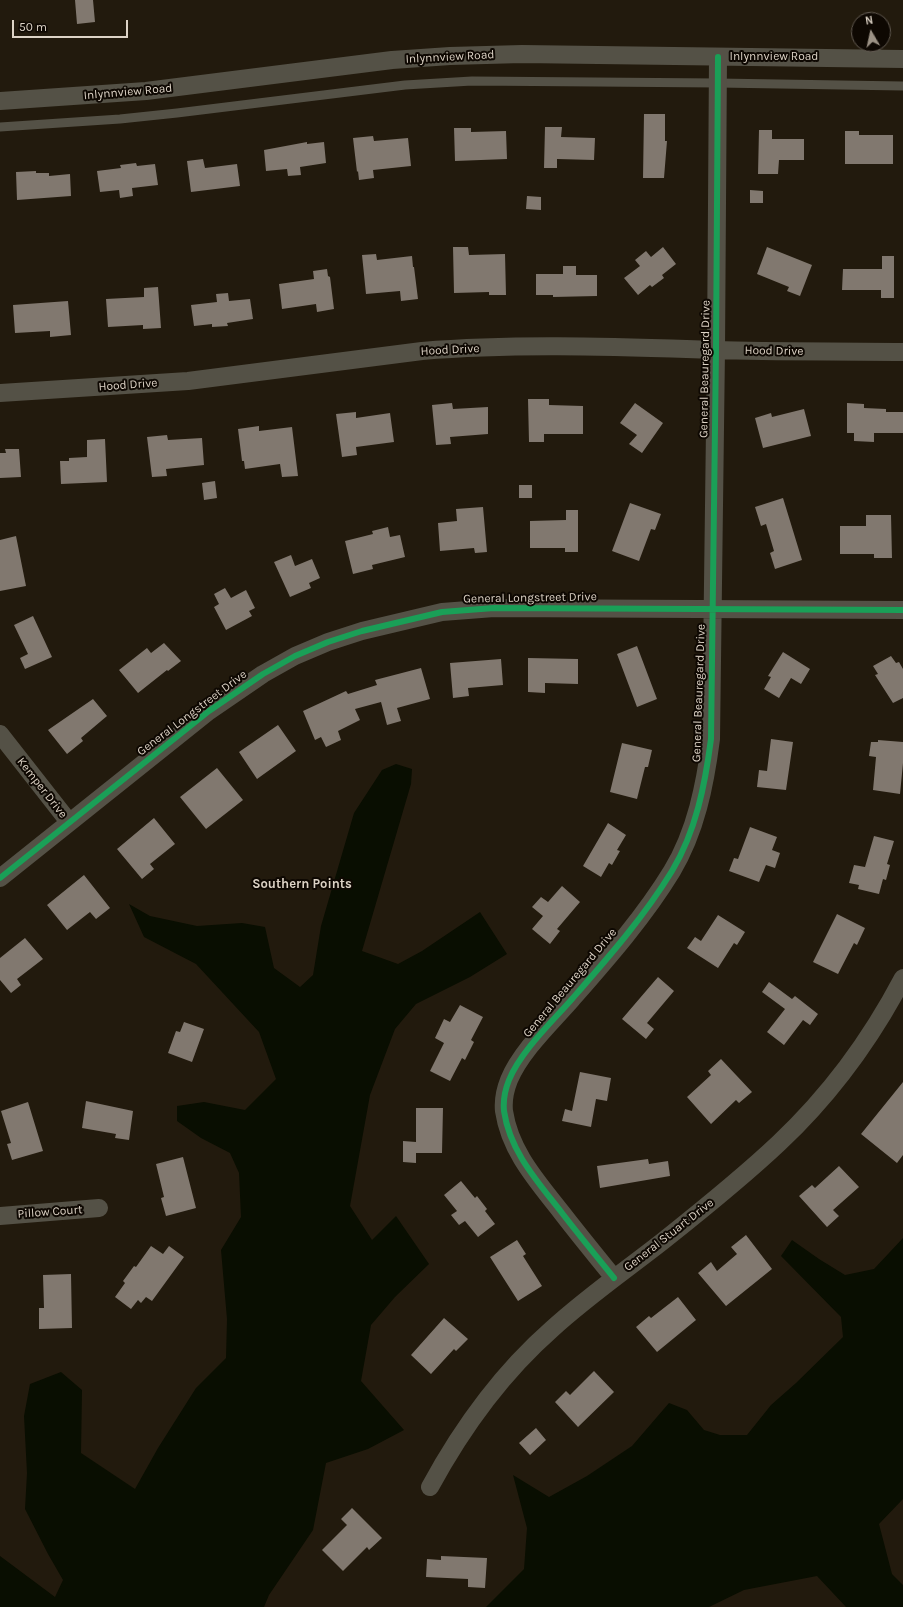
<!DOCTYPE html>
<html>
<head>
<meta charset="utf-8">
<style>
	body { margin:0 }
	#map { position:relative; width:903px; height:1607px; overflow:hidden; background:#221a0d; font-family:Karla,sans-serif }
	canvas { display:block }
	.north { position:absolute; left:851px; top:12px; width:40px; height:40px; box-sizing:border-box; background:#0e0802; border:1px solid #615950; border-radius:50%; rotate:351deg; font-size:11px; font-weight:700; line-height:16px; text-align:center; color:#ddd3c6 }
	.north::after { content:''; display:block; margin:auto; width:14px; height:18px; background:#9c9285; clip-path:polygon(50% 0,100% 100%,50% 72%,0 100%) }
	.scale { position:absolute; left:12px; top:20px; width:116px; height:18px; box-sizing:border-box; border:2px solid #ddd3c6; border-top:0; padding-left:5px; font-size:12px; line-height:14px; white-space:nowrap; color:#ddd3c6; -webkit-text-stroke:3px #0e0802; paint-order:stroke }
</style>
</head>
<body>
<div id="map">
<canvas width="903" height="1607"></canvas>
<div class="north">N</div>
<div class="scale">50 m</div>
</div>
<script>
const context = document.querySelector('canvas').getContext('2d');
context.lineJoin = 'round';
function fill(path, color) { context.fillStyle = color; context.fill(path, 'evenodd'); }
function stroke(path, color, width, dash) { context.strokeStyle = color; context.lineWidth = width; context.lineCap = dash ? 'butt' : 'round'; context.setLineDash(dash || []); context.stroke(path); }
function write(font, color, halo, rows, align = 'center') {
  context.font = font + ' Karla,sans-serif'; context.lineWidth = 4; context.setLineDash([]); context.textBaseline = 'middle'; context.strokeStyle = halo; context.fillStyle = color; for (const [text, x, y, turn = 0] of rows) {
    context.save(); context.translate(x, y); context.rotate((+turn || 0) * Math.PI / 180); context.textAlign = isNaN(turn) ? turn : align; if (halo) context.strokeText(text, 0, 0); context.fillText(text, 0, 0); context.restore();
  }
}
const water = new Path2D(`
	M 396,764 L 412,769 L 411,784 L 362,951 L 398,964 L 422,951 L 480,912 L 507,954 L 470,977 L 416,1004 L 395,1029 L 370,1095 L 350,1206 L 372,1240 L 396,1216 L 429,1264 L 395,1297 L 371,1325 L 361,1381 L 404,1430 L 368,1449 L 326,1463 L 313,1530 L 269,1595 L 264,1607 L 0,1607 L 0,1556 L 55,1597 L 63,1580 L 48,1554 L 25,1509 L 27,1473 L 24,1416 L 30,1384 L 61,1372 L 82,1390 L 81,1453 L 135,1489 L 158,1448 L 196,1388 L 226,1358 L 227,1319 L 221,1250 L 241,1217 L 239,1173 L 230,1153 L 201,1138 L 177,1121 L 177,1106 L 204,1102 L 245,1110 L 276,1079 L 259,1032 L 196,964 L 144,937 L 129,904 L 150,916 L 197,926 L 242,923 L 265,927 L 274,968 L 300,987 L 313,975 L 321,926 L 354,813 L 382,770 Z
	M 903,1238 L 903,1499 L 879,1524 L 892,1574 L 903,1585 L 903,1607 L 846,1607 L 817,1576 L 744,1590 L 709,1607 L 486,1607 L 524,1569 L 527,1528 L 513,1475 L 549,1497 L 587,1476 L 632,1446 L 669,1403 L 687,1410 L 704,1430 L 720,1435 L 747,1435 L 771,1405 L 796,1383 L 843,1337 L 841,1317 L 781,1256 L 792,1240 L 819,1259 L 845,1275 L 874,1269 Z`);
const building = new Path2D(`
	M 75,0 L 93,0 L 95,22 L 77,24 Z
	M 644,114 L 665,114 L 665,141 L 667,141 L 664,178 L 643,178 Z
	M 545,127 L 562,127 L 561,137 L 595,138 L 594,160 L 557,159 L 557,168 L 544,168 Z
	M 454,128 L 471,128 L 471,132 L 506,131 L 507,159 L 455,161 Z
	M 759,130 L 772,130 L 772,139 L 804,139 L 804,160 L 779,160 L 778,174 L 758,174 Z
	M 845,131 L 859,131 L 859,135 L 893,135 L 893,164 L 845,164 Z
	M 373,136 L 374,141 L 408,138 L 411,166 L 373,170 L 374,178 L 359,180 L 358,171 L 357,172 L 353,138 Z
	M 307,142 L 307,144 L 324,142 L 326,163 L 300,167 L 301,175 L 288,176 L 287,169 L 266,171 L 264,150 Z
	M 203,159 L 205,168 L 237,164 L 240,186 L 191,192 L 187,161 Z
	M 136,163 L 137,166 L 155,164 L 158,185 L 132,188 L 133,196 L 120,198 L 119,190 L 100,192 L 97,171 L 121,168 L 120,165 Z
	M 36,171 L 36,173 L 49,173 L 49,176 L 70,174 L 71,196 L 17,200 L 16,172 Z
	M 750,190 L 763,191 L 763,203 L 750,203 Z
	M 527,196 L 541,197 L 541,210 L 526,209 Z
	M 453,247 L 468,247 L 469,255 L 505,254 L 506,295 L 489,295 L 489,292 L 454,293 Z
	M 663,247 L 676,264 L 662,275 L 664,278 L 652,287 L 650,285 L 638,295 L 624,278 L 640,266 L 635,260 L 646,251 L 651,257 Z
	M 767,247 L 812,265 L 800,296 L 787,291 L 789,287 L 757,274 Z
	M 376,254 L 377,260 L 412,256 L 413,267 L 414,267 L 418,299 L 401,301 L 400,291 L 366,294 L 362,255 Z
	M 882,256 L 894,256 L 894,298 L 881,298 L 881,290 L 842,290 L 843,269 L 882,269 Z
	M 563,266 L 576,266 L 576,275 L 597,275 L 597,296 L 553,297 L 553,295 L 536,295 L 536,274 L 563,274 Z
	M 327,269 L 328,276 L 330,277 L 334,309 L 317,312 L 316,304 L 282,309 L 279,284 L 314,279 L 313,271 Z
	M 158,287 L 161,328 L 143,329 L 143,325 L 108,327 L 106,299 L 144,297 L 144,288 Z
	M 228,293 L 229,301 L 250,299 L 253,319 L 227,323 L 228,326 L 212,327 L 212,324 L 194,326 L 191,305 L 217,302 L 216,294 Z
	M 68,301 L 71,335 L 50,337 L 50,331 L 15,333 L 13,305 Z
	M 528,399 L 549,399 L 549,405 L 583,406 L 583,434 L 544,434 L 544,442 L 529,442 Z
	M 452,403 L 453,409 L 488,407 L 488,434 L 450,437 L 451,444 L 436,445 L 432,405 Z
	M 635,403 L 663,423 L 642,453 L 629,444 L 637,435 L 620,423 Z
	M 847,403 L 864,404 L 864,408 L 886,409 L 886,412 L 903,412 L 903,433 L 874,433 L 874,442 L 854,441 L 854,433 L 847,433 Z
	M 804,409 L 811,436 L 763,448 L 755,418 L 771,413 L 772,417 Z
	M 356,412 L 356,418 L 390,413 L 394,442 L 356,447 L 357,455 L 342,457 L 336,414 Z
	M 259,426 L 259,431 L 292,427 L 298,476 L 282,477 L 280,464 L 245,469 L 244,461 L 242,461 L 238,429 Z
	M 167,435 L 168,440 L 202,438 L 204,465 L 166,469 L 167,476 L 152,477 L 147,437 Z
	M 105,439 L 107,482 L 61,484 L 60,461 L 69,461 L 69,458 L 87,457 L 87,440 Z
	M 5,449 L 19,449 L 21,477 L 0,478 L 0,453 L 6,453 Z
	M 215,481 L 217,498 L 204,500 L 202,483 Z
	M 519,485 L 532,485 L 532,498 L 519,498 Z
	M 783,498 L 802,560 L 775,569 L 770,553 L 774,551 L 766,524 L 761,526 L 755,507 Z
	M 630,503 L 661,514 L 655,530 L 651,529 L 639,561 L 612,551 Z
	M 483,507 L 487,552 L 475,553 L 474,548 L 440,551 L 438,523 L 457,521 L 456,509 Z
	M 566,510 L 578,510 L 578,552 L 565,552 L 565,548 L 530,548 L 530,521 L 566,520 Z
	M 866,515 L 891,515 L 892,558 L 874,558 L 874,554 L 840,554 L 840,526 L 866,526 Z
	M 388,527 L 390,537 L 400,535 L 405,557 L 372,565 L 373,569 L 353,574 L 345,541 L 373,534 L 372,531 Z
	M 16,536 L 26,586 L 0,591 L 0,540 Z
	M 291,555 L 295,566 L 312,559 L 320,578 L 309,583 L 311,588 L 290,597 L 274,562 Z
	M 225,588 L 231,598 L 246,590 L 255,608 L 249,611 L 252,616 L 226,630 L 214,607 L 219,604 L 214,594 Z
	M 33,616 L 52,657 L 25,669 L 20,658 L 28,654 L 14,625 Z
	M 164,643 L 181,661 L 168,671 L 167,670 L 138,693 L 119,670 L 147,648 L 151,653 Z
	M 637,646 L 657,699 L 637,707 L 617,654 Z
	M 783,652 L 810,669 L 801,684 L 791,678 L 779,698 L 764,689 L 771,677 L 768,676 Z
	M 891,656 L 896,663 L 899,662 L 903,669 L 903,698 L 893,703 L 875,675 L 878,674 L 873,666 Z
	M 528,658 L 578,659 L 578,684 L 545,683 L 545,693 L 528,692 Z
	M 501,659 L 503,685 L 468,688 L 469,696 L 453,698 L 450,663 Z
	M 421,668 L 430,699 L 397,708 L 401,721 L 387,725 L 381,702 L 355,709 L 360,720 L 338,731 L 341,740 L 326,747 L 321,737 L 315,740 L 303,711 L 346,691 L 348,694 L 377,685 L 375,680 Z
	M 93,699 L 107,716 L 81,738 L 83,741 L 67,754 L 48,730 Z
	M 278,725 L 296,751 L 257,779 L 239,752 Z
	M 771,739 L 793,742 L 786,790 L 757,787 L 759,770 L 767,771 Z
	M 878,740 L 903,742 L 903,763 L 900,794 L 873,790 L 876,757 L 869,756 L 871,742 L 878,742 Z
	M 622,743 L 652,750 L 648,767 L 645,767 L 637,799 L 610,792 Z
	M 217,768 L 243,800 L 206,829 L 180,797 Z
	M 154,818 L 175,844 L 150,864 L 154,869 L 142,879 L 117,849 Z
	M 608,823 L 626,835 L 617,850 L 620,851 L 612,865 L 609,863 L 601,877 L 583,866 Z
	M 750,827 L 777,837 L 772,850 L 780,853 L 775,868 L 766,865 L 759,882 L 729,871 L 734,858 L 738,859 Z
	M 874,836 L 894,841 L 887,864 L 890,865 L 886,880 L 883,879 L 879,894 L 858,889 L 859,885 L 849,883 L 854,865 L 865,867 Z
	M 84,875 L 110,908 L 96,919 L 90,912 L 67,930 L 47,905 Z
	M 562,886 L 580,902 L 557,929 L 560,931 L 550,944 L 532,929 L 543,916 L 532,907 L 541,897 L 548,902 Z
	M 837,914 L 865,928 L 857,945 L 854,943 L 838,974 L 813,962 Z
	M 718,915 L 745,932 L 737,945 L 734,943 L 718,968 L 687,948 L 695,937 L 701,941 Z
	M 25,938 L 43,959 L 17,979 L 21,985 L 11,993 L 0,980 L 0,958 Z
	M 658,977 L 674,991 L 647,1023 L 654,1029 L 646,1039 L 622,1019 Z
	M 769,982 L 792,999 L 795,996 L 818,1014 L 810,1025 L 803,1020 L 784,1045 L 767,1032 L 785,1009 L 762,992 Z
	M 460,1005 L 483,1017 L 471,1040 L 474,1042 L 465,1060 L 462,1058 L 450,1081 L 430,1071 L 444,1043 L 435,1038 L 444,1019 L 450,1022 Z
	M 184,1022 L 204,1029 L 192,1062 L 168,1053 L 176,1031 L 180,1032 Z
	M 721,1059 L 752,1092 L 739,1103 L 736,1100 L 711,1124 L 687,1097 L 711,1075 L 708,1071 Z
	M 580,1072 L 611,1078 L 607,1101 L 596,1099 L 591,1127 L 562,1121 L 565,1109 L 572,1111 Z
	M 903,1082 L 903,1155 L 897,1163 L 861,1134 Z
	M 86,1101 L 133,1111 L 129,1140 L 115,1138 L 116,1134 L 82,1128 Z
	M 28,1102 L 43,1151 L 12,1160 L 7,1144 L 11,1143 L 1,1111 Z
	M 416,1108 L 443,1108 L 442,1153 L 416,1153 L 416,1163 L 403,1162 L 403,1141 L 416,1142 Z
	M 183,1157 L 196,1208 L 166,1216 L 161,1198 L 164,1197 L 156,1164 Z
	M 648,1159 L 649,1164 L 668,1161 L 670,1176 L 600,1188 L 597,1166 Z
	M 839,1166 L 859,1187 L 833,1210 L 839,1216 L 827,1227 L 799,1196 L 812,1185 L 815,1188 Z
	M 461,1181 L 475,1198 L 477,1196 L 487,1209 L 485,1211 L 495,1224 L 478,1237 L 465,1221 L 459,1225 L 451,1215 L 457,1211 L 444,1195 Z
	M 746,1235 L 772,1269 L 726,1306 L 698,1273 L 711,1262 L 717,1271 L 737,1254 L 731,1247 Z
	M 517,1240 L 526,1254 L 523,1256 L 542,1286 L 518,1301 L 490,1257 Z
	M 151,1246 L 163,1254 L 169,1246 L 184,1257 L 152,1301 L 146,1297 L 141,1303 L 138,1300 L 131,1309 L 115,1297 L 125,1283 L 123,1281 L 134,1266 L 136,1267 Z
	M 71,1274 L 72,1328 L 39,1329 L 39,1308 L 44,1308 L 43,1275 Z
	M 678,1297 L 696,1320 L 657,1352 L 636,1327 L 649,1316 L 651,1318 Z
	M 444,1318 L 468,1339 L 456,1351 L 454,1349 L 431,1374 L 411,1355 Z
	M 594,1371 L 614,1392 L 578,1427 L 555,1402 L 566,1391 L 570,1395 Z
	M 536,1428 L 546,1440 L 530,1455 L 519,1443 Z
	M 352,1508 L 382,1538 L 369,1550 L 367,1547 L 343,1571 L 322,1550 L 347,1525 L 341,1519 Z
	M 441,1556 L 487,1558 L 485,1588 L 468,1587 L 468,1579 L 426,1577 L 427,1559 L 441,1560 Z`);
const lane = new Path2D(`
	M 0,127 L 120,119 L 177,113 L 405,85 L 472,81 L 718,83 L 903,86`);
const street = new Path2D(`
	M 0,101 L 146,91 L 392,60 L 450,56 L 522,54 L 903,59
	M 0,393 L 188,381 L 422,351 C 519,343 618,347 715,350 C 778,352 841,351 903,352
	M 0,734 L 69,822
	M 0,878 L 209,711 L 263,674 L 295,656 L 328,642 L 362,631 L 442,612 L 494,608 L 903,610
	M 0,1216 L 99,1208
	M 614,1278 C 597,1257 579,1235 562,1213 C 538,1182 510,1152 504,1111 C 503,1101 505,1090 509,1080 C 521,1051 551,1023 572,999 C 607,959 644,917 672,871 C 696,831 705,785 711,739 L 716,350 L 718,57
	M 430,1487 C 462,1428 502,1373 552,1329 C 587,1297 626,1270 663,1241 C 702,1210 742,1178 779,1143 C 829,1096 871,1039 903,978`);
const cycleway = new Path2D(`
	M 0,878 L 209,711 L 263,674 L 295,656 L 328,642 L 362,631 L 442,612 L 494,608 L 903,610
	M 614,1278 C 597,1257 579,1235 562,1213 C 538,1182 510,1152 504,1111 C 503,1101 505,1090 509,1080 C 521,1051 551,1023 572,999 C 607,959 644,917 672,871 C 696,831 705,785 711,739 L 716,350 L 718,57`);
const streetNames = [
	["Inlynnview Road",450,57,-3],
	["Inlynnview Road",774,57],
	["Inlynnview Road",128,92,-5],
	["Hood Drive",450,350,-3],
	["Hood Drive",774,351,1],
	["General Beauregard Drive",705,369,-89],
	["Hood Drive",128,385,-4],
	["General Longstreet Drive",530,598,-1],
	["General Beauregard Drive",699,693,-88],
	["General Longstreet Drive",192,713,-37],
	["Kemper Drive",42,788,52],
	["General Beauregard Drive",570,983,-50],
	["Pillow Court",50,1212,-4],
	["General Stuart Drive",669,1235,-38]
];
const neighbourhoodNames = [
	["Southern Points",302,884]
];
fill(water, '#090e01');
fill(building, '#81786f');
stroke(lane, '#545146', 9);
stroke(street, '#545146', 18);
stroke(cycleway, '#1a9f57', 6);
write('12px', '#ddd3c6', '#0e0802', streetNames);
write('bold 13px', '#ddd3c6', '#0e0802', neighbourhoodNames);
</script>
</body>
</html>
